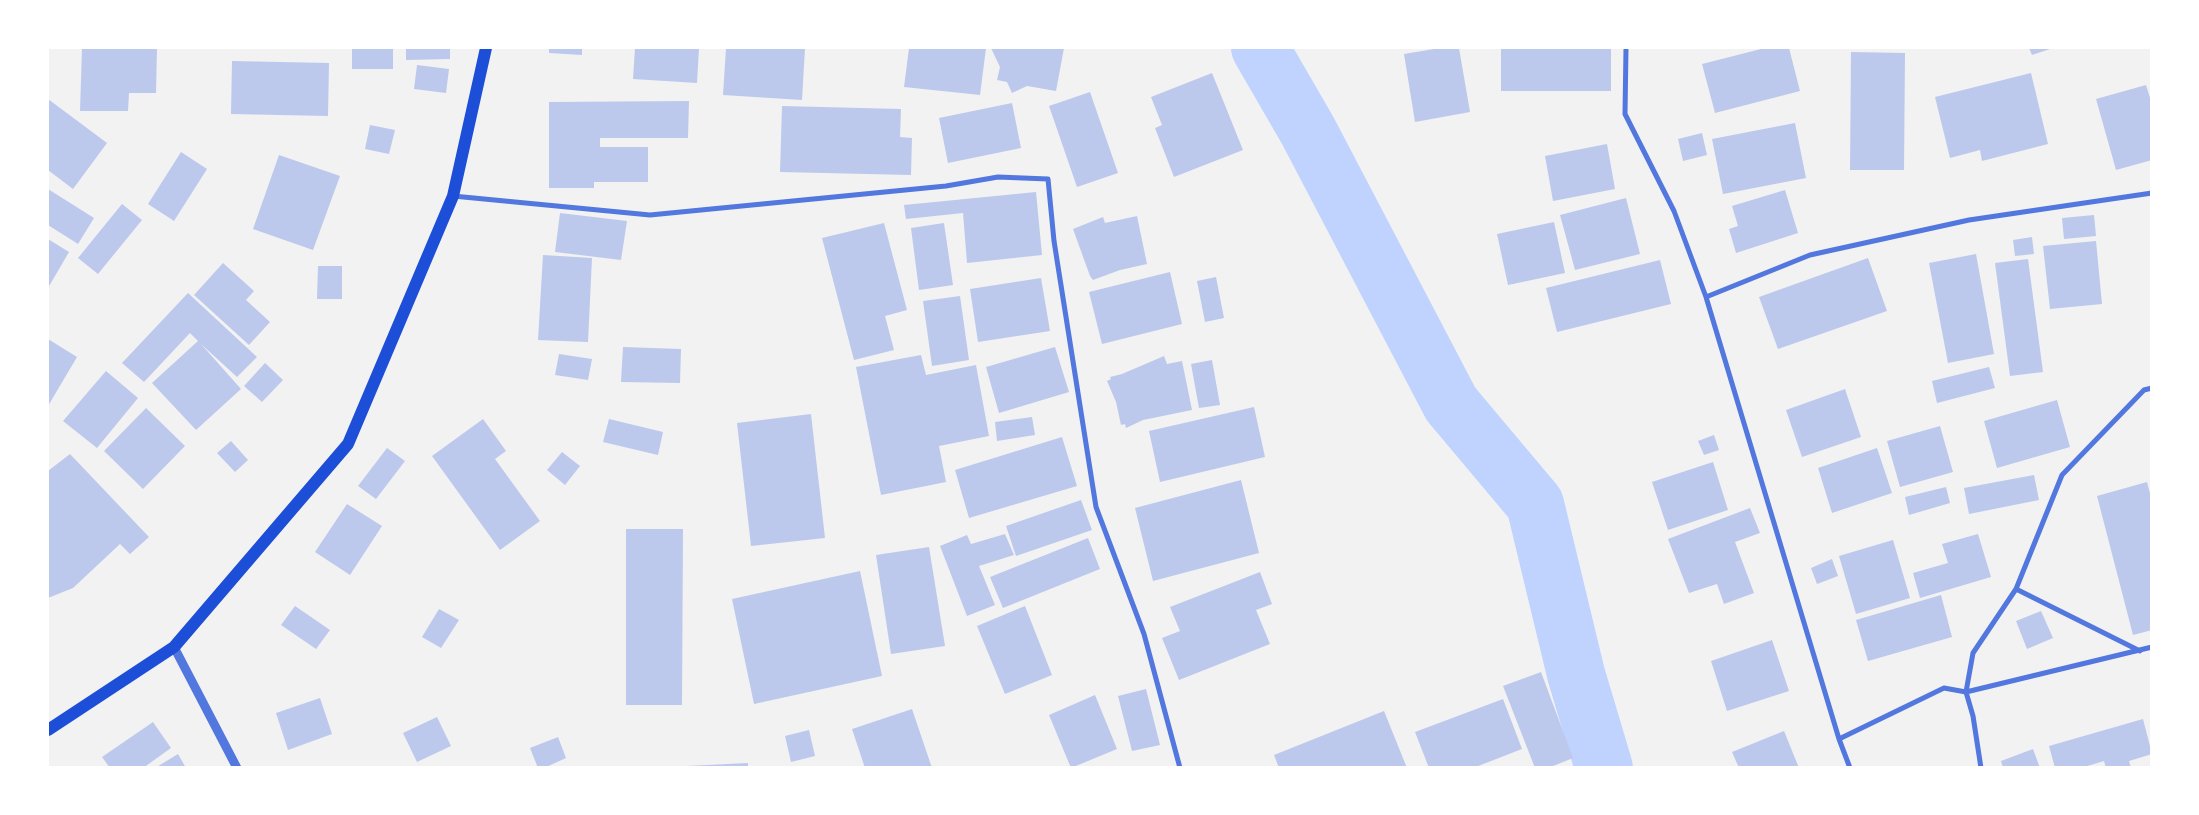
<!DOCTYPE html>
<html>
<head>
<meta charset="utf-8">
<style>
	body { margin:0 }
	#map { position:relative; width:2199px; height:815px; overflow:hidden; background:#f2f2f2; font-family:Mulish,sans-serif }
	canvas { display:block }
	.frame { position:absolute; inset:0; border:49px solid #fff; pointer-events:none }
</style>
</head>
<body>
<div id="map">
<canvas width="2199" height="815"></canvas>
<div class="frame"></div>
</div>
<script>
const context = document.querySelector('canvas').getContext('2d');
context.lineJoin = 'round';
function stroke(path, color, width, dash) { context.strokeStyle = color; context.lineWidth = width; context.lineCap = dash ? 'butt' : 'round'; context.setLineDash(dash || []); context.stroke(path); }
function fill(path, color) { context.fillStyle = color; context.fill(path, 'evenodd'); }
const river = new Path2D(`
	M 1260,48 L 1308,131 L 1451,404 L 1535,504 L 1576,674 L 1604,768`);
const building = new Path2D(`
	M 82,48 L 157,48 L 156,93 L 129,93 L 128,111 L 80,111 Z
	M 352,48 L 393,48 L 393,69 L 352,69 Z
	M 406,48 L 450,48 L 450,59 L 406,60 Z
	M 549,48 L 582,48 L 582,55 L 549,53 Z
	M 635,48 L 699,48 L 697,83 L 633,79 Z
	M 726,48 L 805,48 L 802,100 L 723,95 Z
	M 909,48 L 986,48 L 980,95 L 904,87 Z
	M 991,48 L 1064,48 L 1056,91 L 1027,86 L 1012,93 L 1007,82 L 997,80 L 1000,67 Z
	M 1440,48 L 1459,48 L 1470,112 L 1415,122 L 1404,54 Z
	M 1501,48 L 1611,48 L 1611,91 L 1501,91 Z
	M 1765,48 L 1789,48 L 1800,91 L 1715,113 L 1702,64 Z
	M 2029,48 L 2053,48 L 2032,55 Z
	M 1851,52 L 1905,53 L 1904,170 L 1850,170 Z
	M 232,61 L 329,63 L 328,116 L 231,114 Z
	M 417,65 L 449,69 L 446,93 L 414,89 Z
	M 1212,73 L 1243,150 L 1174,177 L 1155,128 L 1162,125 L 1151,97 Z
	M 2031,73 L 2048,144 L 1982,161 L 1980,150 L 1950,158 L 1935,97 Z
	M 2146,85 L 2152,104 L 2152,160 L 2116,170 L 2096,99 Z
	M 1090,92 L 1118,173 L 1077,187 L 1049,106 Z
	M 48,99 L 107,143 L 73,189 L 48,170 Z
	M 689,101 L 688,138 L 600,138 L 600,147 L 648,147 L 648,182 L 594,182 L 594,188 L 549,188 L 549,102 Z
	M 1012,103 L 1021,148 L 948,163 L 939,118 Z
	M 782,106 L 901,109 L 900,137 L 912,138 L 911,175 L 780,172 Z
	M 1795,123 L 1806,178 L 1723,194 L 1712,139 Z
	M 370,125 L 395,130 L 389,154 L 365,149 Z
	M 1702,133 L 1707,155 L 1683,161 L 1678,139 Z
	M 1607,144 L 1615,189 L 1553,201 L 1545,156 Z
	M 181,152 L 207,169 L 174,221 L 148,204 Z
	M 279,155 L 340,176 L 313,250 L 253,229 Z
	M 48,189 L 94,218 L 78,244 L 48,225 Z
	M 1785,190 L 1798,233 L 1736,253 L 1729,229 L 1738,226 L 1732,206 Z
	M 1036,192 L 1042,255 L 967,263 L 963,213 L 906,219 L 904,205 Z
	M 1626,198 L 1640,254 L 1575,270 L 1560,215 Z
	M 122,204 L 142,220 L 98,274 L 78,258 Z
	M 560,213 L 627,221 L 621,260 L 555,252 Z
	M 2094,215 L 2096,236 L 2064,239 L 2062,218 Z
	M 1137,216 L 1147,264 L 1120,270 L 1093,280 L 1090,276 L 1073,229 L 1103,217 L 1105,223 Z
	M 1554,222 L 1565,273 L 1508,285 L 1497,234 Z
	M 884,223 L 907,310 L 885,316 L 894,350 L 854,360 L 822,238 Z
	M 944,223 L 953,285 L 919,290 L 911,228 Z
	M 2032,237 L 2034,254 L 2015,256 L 2013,240 Z
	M 48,239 L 69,252 L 48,288 Z
	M 2096,241 L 2102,304 L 2050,309 L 2043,246 Z
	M 1976,254 L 1994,354 L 1948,363 L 1929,263 Z
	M 543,255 L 592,258 L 588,342 L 538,340 Z
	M 1868,258 L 1887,311 L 1778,349 L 1759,297 Z
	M 2028,259 L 2043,372 L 2010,376 L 1995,263 Z
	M 1660,260 L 1671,304 L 1557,332 L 1546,288 Z
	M 223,263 L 254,291 L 246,300 L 270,322 L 249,345 L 194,295 Z
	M 318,266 L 342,266 L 342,299 L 317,299 Z
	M 1170,272 L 1182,324 L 1102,344 L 1089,292 Z
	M 1216,277 L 1224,318 L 1205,322 L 1197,281 Z
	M 1041,278 L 1050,331 L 978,342 L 970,289 Z
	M 188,293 L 257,357 L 237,377 L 201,344 L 241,389 L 196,430 L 152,383 L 198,341 L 190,333 L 144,382 L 122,363 Z
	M 960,296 L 969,360 L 932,366 L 923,301 Z
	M 48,339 L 77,357 L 48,406 Z
	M 623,347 L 681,349 L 680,383 L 621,382 Z
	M 1055,347 L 1069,392 L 999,413 L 986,367 Z
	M 559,354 L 592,359 L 588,380 L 555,375 Z
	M 921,355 L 926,375 L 976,365 L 989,436 L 939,446 L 946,482 L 881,495 L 856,367 Z
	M 1164,356 L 1167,364 L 1182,361 L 1192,410 L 1143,420 L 1126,428 L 1125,424 L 1121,425 L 1116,402 L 1107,381 L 1111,379 L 1110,377 L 1122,374 Z
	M 1212,360 L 1220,405 L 1199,408 L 1191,364 Z
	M 265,363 L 283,380 L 262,402 L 244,386 Z
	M 1989,367 L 1995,388 L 1937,403 L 1932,381 Z
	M 106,371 L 138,398 L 97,448 L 63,421 Z
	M 1845,389 L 1861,437 L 1802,457 L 1786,410 Z
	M 2057,400 L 2070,447 L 1997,468 L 1984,421 Z
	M 1254,407 L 1265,457 L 1160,482 L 1149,431 Z
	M 146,408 L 185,446 L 143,489 L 104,451 Z
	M 811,414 L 825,538 L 751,546 L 737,423 Z
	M 1032,417 L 1035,435 L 997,441 L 995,422 Z
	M 483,419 L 506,451 L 495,459 L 540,521 L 500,550 L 432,456 Z
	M 609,419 L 663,432 L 658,455 L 603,442 Z
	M 1940,426 L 1953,472 L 1900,487 L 1887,441 Z
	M 1714,435 L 1719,450 L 1704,455 L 1698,441 Z
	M 1062,437 L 1077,486 L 969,518 L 955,470 Z
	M 231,441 L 248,460 L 235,472 L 217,453 Z
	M 387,448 L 405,461 L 376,499 L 358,486 Z
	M 1877,448 L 1892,493 L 1832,513 L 1818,468 Z
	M 562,452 L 580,466 L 565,485 L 547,470 Z
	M 70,454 L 149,537 L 130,554 L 120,544 L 73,588 L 48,598 L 48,471 Z
	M 1713,462 L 1728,510 L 1668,530 L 1652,482 Z
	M 2034,475 L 2039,500 L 1969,514 L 1964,488 Z
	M 1241,480 L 1259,553 L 1153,581 L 1135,508 Z
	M 2147,482 L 2152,501 L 2152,630 L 2133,635 L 2097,496 Z
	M 1946,487 L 1950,503 L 1909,515 L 1905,497 Z
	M 1081,500 L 1092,530 L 1016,556 L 1006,526 Z
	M 347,504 L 382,526 L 350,575 L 315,552 Z
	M 1750,508 L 1760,533 L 1735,542 L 1754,593 L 1724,604 L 1717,584 L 1689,593 L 1668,539 Z
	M 626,529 L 683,529 L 682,705 L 626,705 Z
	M 1005,534 L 1014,555 L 979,566 L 995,605 L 967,616 L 940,546 L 967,535 L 971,544 Z
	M 1978,534 L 1991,577 L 1920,598 L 1913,573 L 1948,563 L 1942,544 Z
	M 1088,538 L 1100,569 L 1003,608 L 990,577 Z
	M 1893,540 L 1910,598 L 1856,614 L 1839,556 Z
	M 929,547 L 945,646 L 891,654 L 876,555 Z
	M 1832,559 L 1838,576 L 1817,584 L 1811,568 Z
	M 860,571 L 882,676 L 754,704 L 732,599 Z
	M 1260,572 L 1272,604 L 1256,610 L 1270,644 L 1179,680 L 1162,638 L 1180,631 L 1170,607 Z
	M 1941,595 L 1952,637 L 1868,661 L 1856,620 Z
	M 295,606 L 330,630 L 316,649 L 281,625 Z
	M 1025,606 L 1052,675 L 1005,694 L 977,626 Z
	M 439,609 L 459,620 L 441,648 L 422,637 Z
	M 2041,611 L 2053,638 L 2027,649 L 2016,621 Z
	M 1772,640 L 1789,691 L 1727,711 L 1711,661 Z
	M 1541,672 L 1573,758 L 1548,768 L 1535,768 L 1503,686 Z
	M 1146,689 L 1160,745 L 1132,751 L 1118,696 Z
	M 1095,695 L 1117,749 L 1071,768 L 1049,715 Z
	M 320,698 L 332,734 L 288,750 L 276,713 Z
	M 1503,699 L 1522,749 L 1473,768 L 1429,768 L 1415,732 Z
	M 912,709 L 932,768 L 865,768 L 852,729 Z
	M 1384,711 L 1407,768 L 1279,768 L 1274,755 Z
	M 437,717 L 451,746 L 417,762 L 403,733 Z
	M 2143,719 L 2152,754 L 2129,761 L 2131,768 L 2106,768 L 2104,761 L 2081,768 L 2055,768 L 2049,746 Z
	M 153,722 L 171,748 L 143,768 L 110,768 L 102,757 Z
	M 809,730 L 815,756 L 791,762 L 785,736 Z
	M 1784,731 L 1799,768 L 1739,768 L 1732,752 Z
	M 558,737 L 566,758 L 544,768 L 538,768 L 530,748 Z
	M 2033,749 L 2040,768 L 2003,768 L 2001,761 Z
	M 178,754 L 186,768 L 155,768 Z
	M 748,763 L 748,768 L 687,768 L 687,766 Z`);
const minor = new Path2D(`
	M 1626,48 L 1625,114 L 1674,211 L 1706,297 L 1839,739 L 1850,768
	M 453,196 L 650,215 L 946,186 L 998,177 L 1048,179 L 1054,241 L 1096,507 L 1144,634 L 1180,768
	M 1706,297 L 1810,255 L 1969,220 L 2152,193
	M 2016,589 L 2140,651
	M 1839,739 L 1944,688 L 1966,692 L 2152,647
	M 1981,768 L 1973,716 L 1966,692 L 1973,653 L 2016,589 L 2062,475 L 2144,390 L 2152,388`);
const tertiary = new Path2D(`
	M 174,647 L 237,768`);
const primary = new Path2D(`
	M 48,730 L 174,647 L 348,444 L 453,196 L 486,48`);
stroke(river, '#bfd3fe', 58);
fill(building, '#bdc9ec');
stroke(minor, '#5277de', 5);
stroke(tertiary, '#5277de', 9);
stroke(primary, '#1d4ed8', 12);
</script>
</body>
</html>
